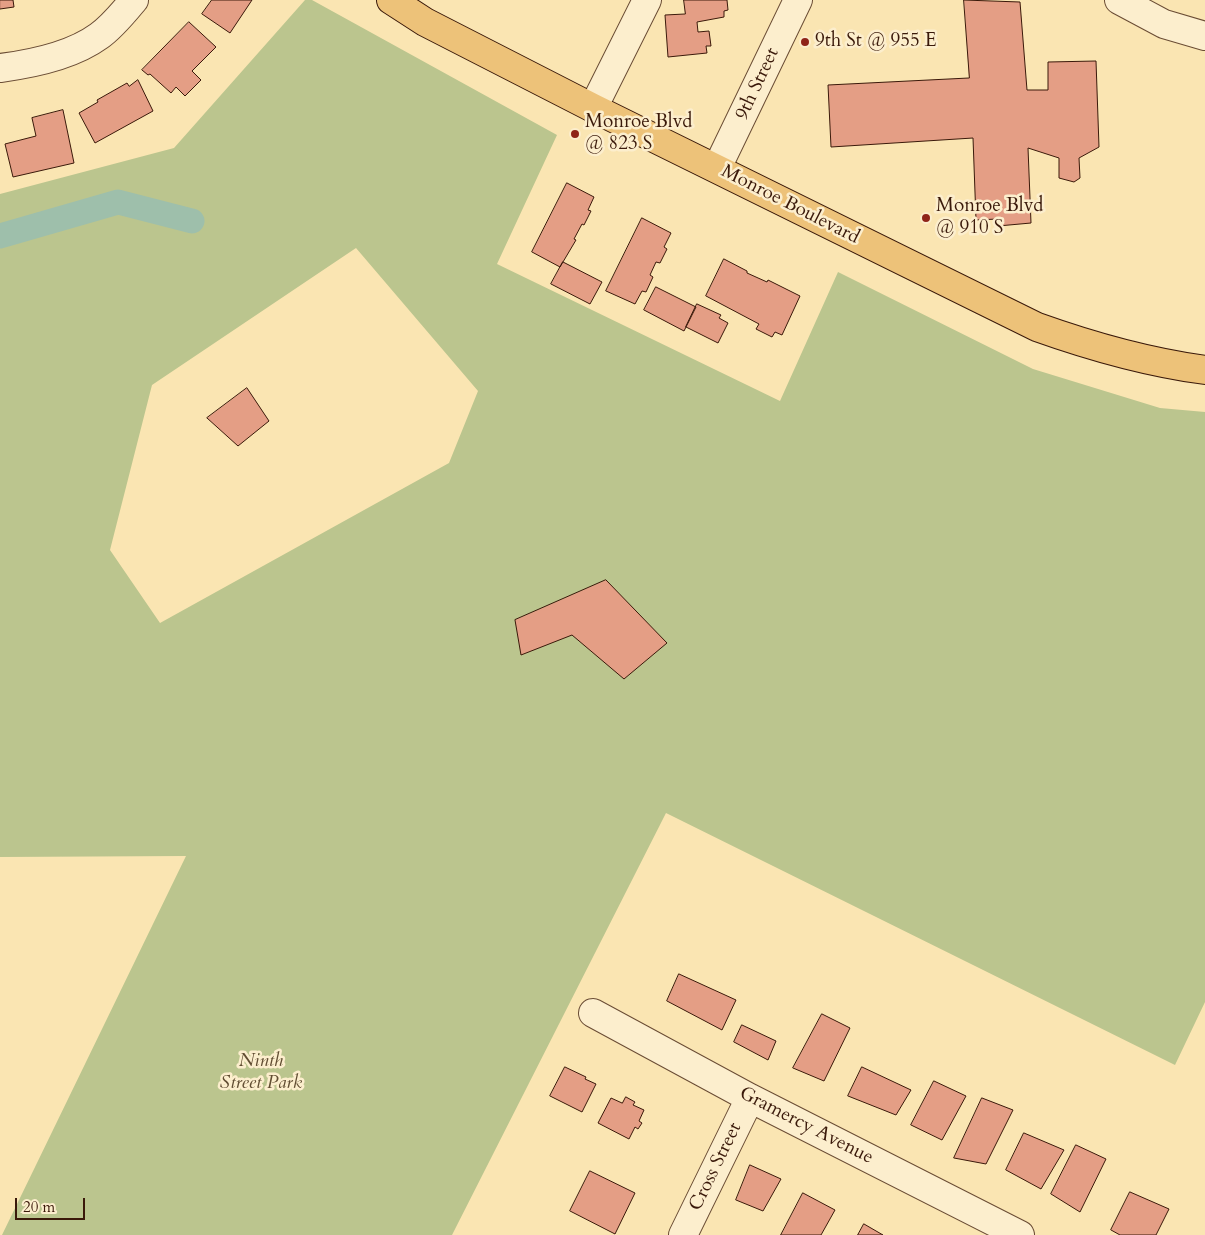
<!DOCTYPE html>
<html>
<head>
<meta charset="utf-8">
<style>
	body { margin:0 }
	#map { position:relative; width:1205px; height:1235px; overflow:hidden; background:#fae5b2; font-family:Cardo,serif }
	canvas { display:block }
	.scale { position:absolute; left:15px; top:1198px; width:70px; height:22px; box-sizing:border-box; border:2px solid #3a190a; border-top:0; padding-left:6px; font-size:15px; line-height:18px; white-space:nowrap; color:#3a190a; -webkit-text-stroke:4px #fceecd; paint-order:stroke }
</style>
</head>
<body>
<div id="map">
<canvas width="1205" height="1235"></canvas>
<div class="scale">20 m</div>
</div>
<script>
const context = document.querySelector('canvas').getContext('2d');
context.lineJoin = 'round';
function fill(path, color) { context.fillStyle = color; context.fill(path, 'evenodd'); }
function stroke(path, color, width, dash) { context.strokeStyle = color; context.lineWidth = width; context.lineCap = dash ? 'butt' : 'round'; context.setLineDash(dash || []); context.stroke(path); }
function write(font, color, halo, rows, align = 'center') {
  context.font = font + ' Cardo,serif'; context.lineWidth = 5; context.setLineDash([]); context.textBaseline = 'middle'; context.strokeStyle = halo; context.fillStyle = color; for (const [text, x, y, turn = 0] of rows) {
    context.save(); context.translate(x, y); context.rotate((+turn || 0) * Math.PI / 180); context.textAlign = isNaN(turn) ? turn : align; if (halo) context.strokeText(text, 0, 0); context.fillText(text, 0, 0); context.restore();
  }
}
const green = new Path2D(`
	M 305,0 L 312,0 L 557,135 L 497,264 L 780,401 L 838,272 L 1033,369 L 1160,408 L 1205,412 L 1205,1002 L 1175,1065 L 666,813 L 452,1235 L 2,1235 L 186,856 L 0,857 L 0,194 L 174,148 ZM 356,248 L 478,391 L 449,463 L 160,623 L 110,550 L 152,385 Z`);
const canal = new Path2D(`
	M 0,236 L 118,202 L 192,221`);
const building = new Path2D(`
	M 0,0 L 13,0 L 14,7 L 0,9 Z
	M 212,0 L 252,0 L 230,33 L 202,14 Z
	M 684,0 L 727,0 L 728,10 L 724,11 L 724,17 L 697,22 L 698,32 L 709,31 L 711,46 L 706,46 L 707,53 L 668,57 L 665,15 L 685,14 Z
	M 964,0 L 1020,2 L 1027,90 L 1048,90 L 1048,62 L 1096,61 L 1099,147 L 1079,158 L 1080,178 L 1074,182 L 1059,178 L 1059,158 L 1028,148 L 1031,223 L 998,226 L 998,219 L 976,220 L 973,138 L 831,147 L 828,85 L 969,78 Z
	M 189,22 L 216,47 L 192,71 L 201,80 L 185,96 L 176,87 L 171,93 L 150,74 L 148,75 L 142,70 Z
	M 138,80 L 153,111 L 95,143 L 79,113 L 98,102 L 97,100 L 127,83 L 129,86 Z
	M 63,110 L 74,163 L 13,177 L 5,144 L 36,136 L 32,118 Z
	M 567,183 L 594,197 L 588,210 L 591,211 L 584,225 L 582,224 L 574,239 L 576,240 L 560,267 L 532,252 Z
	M 642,218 L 671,233 L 664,247 L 667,249 L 660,263 L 656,262 L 650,275 L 653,277 L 646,292 L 642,291 L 635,304 L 606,291 Z
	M 724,259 L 747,271 L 747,273 L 767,282 L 768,280 L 800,296 L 782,335 L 775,332 L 772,337 L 756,329 L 759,324 L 706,296 Z
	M 563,262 L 602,282 L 590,304 L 551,284 Z
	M 656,287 L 696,307 L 684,331 L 644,310 Z
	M 697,304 L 721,315 L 719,318 L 728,323 L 718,343 L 686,327 Z
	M 247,388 L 269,421 L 238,446 L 207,418 Z
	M 606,580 L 667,643 L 624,679 L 572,635 L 521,655 L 515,620 Z
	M 679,974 L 736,1000 L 722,1030 L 667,1001 Z
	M 822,1014 L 850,1028 L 824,1081 L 793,1068 Z
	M 742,1025 L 776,1041 L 768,1060 L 734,1042 Z
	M 565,1067 L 586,1077 L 585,1079 L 596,1084 L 582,1112 L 550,1096 Z
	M 862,1067 L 911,1090 L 896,1115 L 848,1096 Z
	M 934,1081 L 966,1096 L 942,1140 L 911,1125 Z
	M 626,1097 L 635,1102 L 633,1105 L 644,1110 L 639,1121 L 642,1123 L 638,1129 L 635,1127 L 629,1139 L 598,1123 L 611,1098 L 622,1103 Z
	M 982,1098 L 1013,1110 L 986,1164 L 954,1158 Z
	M 1024,1133 L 1064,1150 L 1041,1189 L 1006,1170 Z
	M 1076,1145 L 1106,1159 L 1080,1212 L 1051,1194 Z
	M 750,1165 L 781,1179 L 763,1211 L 736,1200 Z
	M 590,1171 L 635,1193 L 615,1234 L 570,1211 Z
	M 1130,1192 L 1169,1209 L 1156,1235 L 1120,1235 L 1111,1230 Z
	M 803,1193 L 835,1210 L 821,1235 L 781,1235 Z
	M 864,1224 L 883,1235 L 858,1235 Z`);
const minor = new Path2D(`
	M 1119,0 L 1164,24 L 1205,36
	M 0,68 C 31,64 73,55 99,36 C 112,27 124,12 134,0
	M 593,108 L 647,0
	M 717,168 L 798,0
	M 593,1013 L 750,1098 L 1020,1235
	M 683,1235 L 750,1098`);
const major = new Path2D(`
	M 391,0 L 425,22 L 593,108 L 1037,327 C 1093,347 1146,362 1205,370`);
const markers = [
	[805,42,5,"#8f2418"],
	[575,134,5,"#8f2418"],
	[926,218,5,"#8f2418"]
];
const poiNames = [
	["9th St @ 955 E",815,42],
	["Monroe Blvd",585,123],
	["@ 823 S",585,145],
	["Monroe Blvd",936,207],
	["@ 910 S",936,229]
];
const streetNames = [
	["9th Street",758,84,-65],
	["Monroe Boulevard",790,205,27],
	["Gramercy Avenue",806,1126,27],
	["Cross Street",716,1167,-64]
];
const parkNames = [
	["Ninth",261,1062],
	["Street Park",261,1084]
];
fill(green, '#bbc58e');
stroke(canal, '#9ebfab', 25);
fill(building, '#e49e85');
stroke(building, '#3a190a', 1);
stroke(minor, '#6a4c34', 30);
stroke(major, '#3a190a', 30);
stroke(minor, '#fceecd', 28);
stroke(major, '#edc279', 28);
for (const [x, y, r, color] of markers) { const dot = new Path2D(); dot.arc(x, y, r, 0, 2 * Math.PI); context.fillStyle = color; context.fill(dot); stroke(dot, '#fceecd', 2); }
write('19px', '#3a190a', '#fceecd', poiNames, 'left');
write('19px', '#3a190a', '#fceecd', streetNames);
write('italic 19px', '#614d32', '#fceecd', parkNames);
</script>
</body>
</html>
